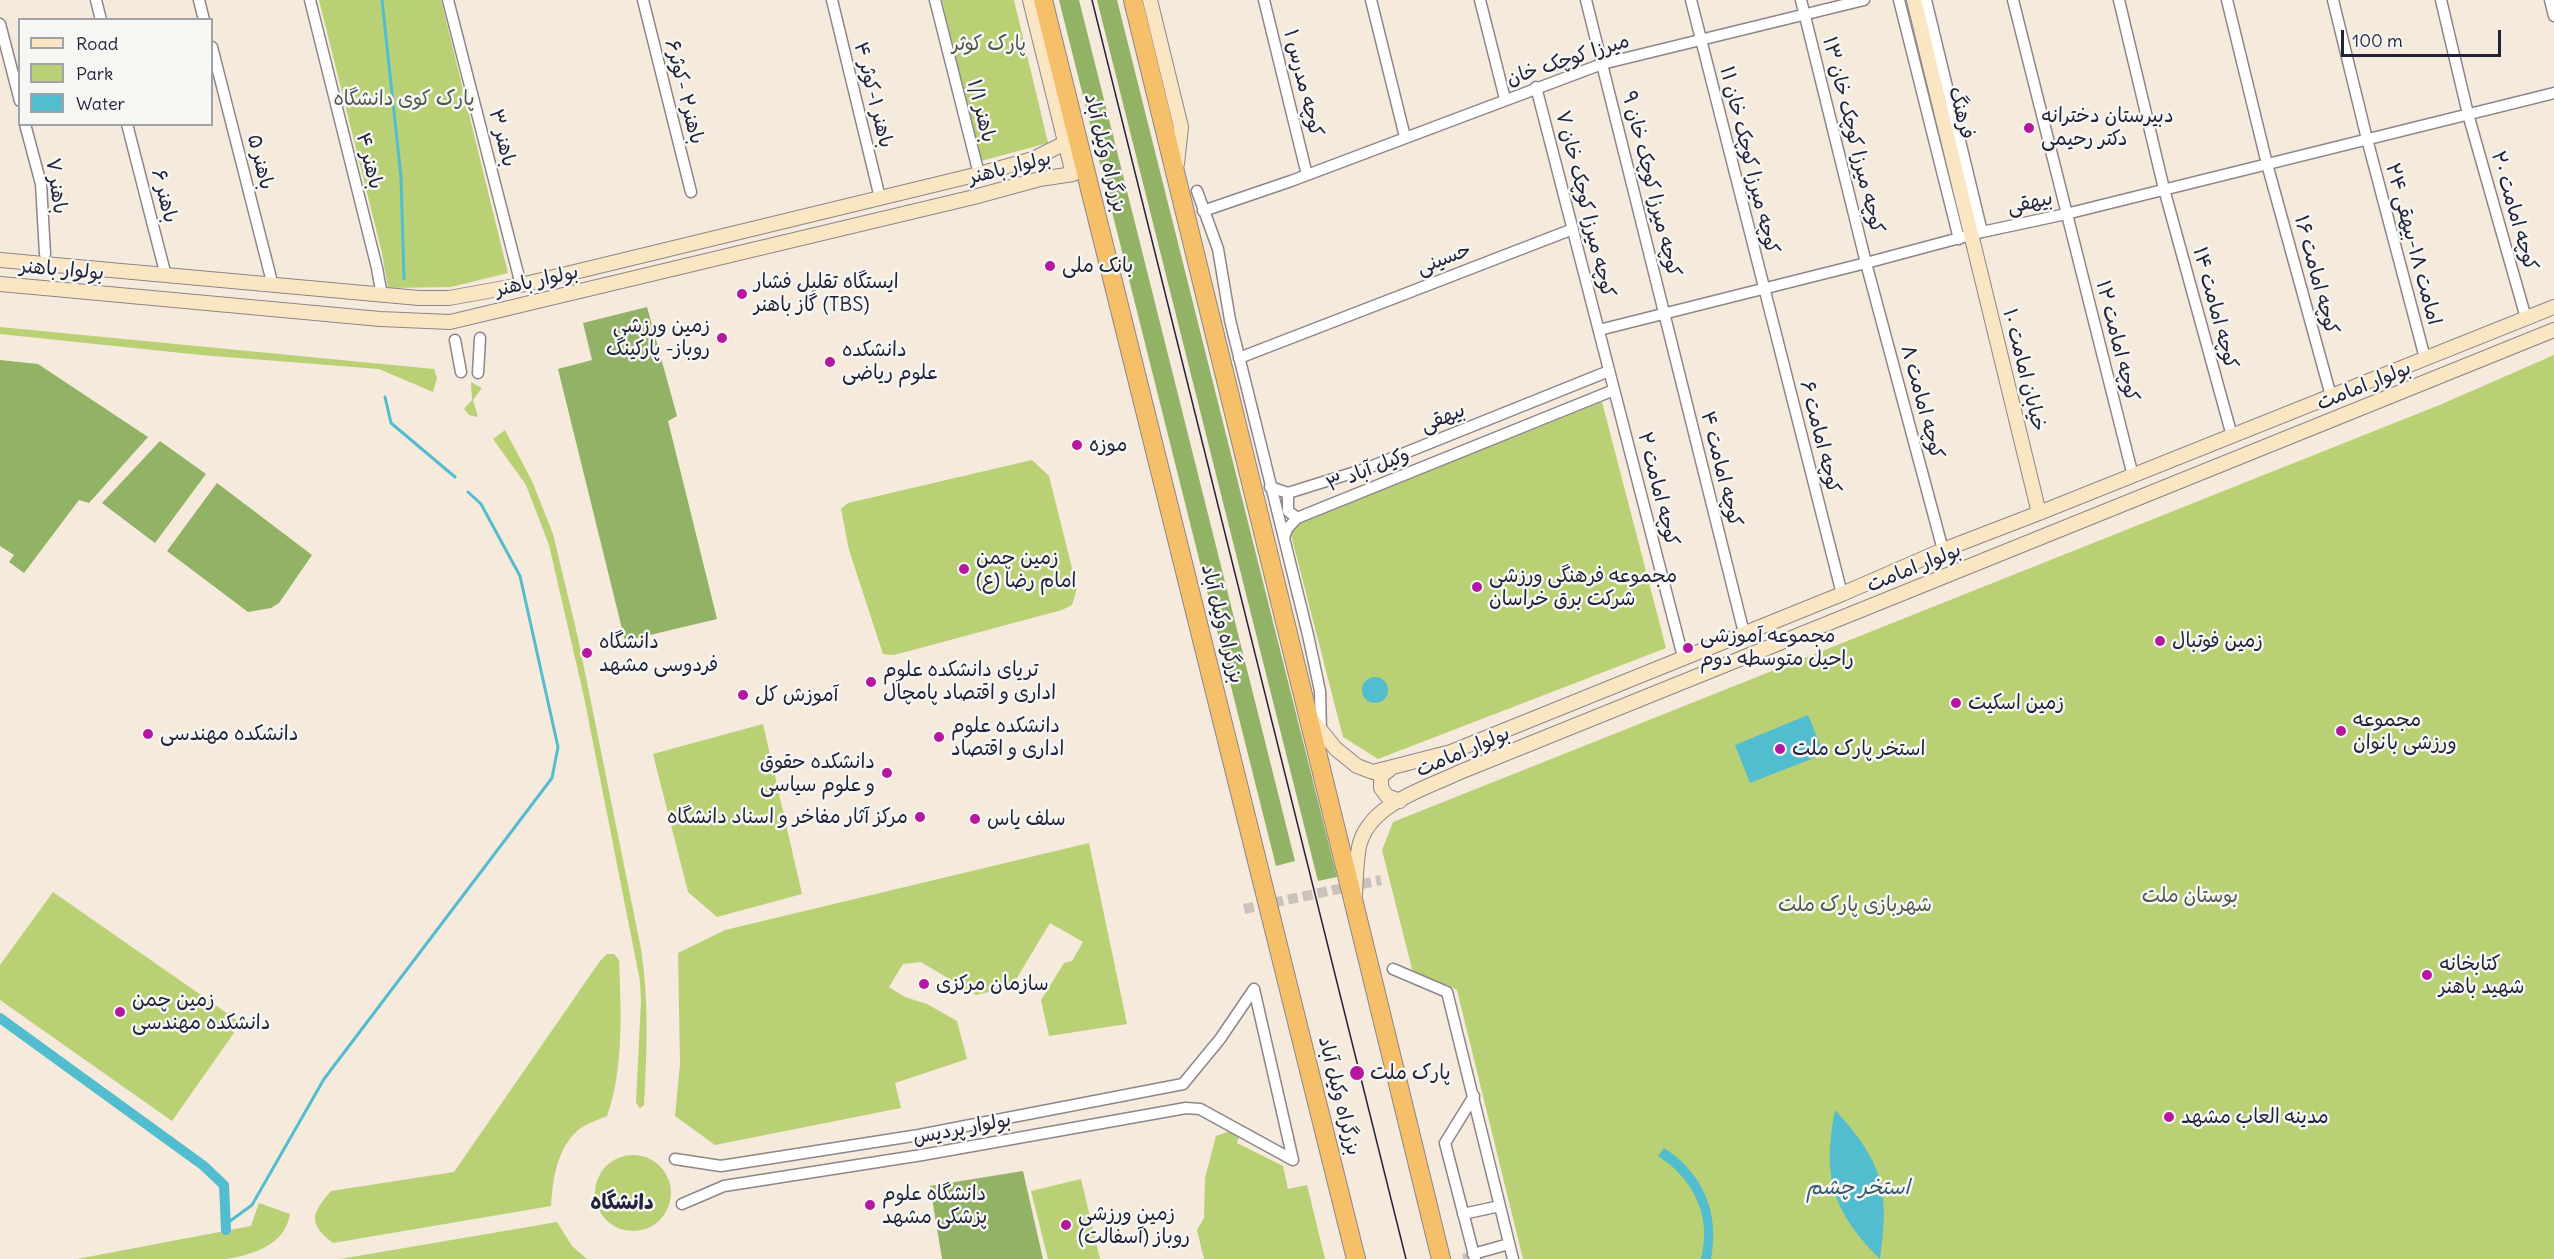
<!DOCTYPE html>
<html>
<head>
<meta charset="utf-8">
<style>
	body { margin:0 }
	#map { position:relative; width:2554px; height:1259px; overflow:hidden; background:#f5eadb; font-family:Delius,sans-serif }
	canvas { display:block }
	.legend { position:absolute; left:18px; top:18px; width:195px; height:108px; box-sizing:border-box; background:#f6f6f2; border:2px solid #a1a1a9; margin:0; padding:8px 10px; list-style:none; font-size:18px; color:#22223b }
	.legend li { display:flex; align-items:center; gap:12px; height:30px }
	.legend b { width:30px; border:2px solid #a1a1a9 }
	.scale { position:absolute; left:2341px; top:30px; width:160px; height:27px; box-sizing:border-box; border:3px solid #22223b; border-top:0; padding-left:8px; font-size:18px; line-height:21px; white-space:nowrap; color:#22223b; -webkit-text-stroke:4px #f6f6f2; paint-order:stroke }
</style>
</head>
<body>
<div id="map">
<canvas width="2554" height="1259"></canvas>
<ul class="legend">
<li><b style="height:8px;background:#fbe6c4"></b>Road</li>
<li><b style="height:16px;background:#b9d075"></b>Park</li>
<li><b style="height:16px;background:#53bdd0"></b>Water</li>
</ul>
<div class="scale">100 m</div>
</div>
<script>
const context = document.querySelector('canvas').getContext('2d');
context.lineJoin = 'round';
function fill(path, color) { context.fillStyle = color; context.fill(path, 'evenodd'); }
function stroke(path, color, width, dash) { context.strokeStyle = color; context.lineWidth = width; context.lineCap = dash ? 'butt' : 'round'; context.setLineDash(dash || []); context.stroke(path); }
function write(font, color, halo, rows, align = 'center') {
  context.font = font + ' Delius,"Playpen Sans Arabic",sans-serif'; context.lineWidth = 5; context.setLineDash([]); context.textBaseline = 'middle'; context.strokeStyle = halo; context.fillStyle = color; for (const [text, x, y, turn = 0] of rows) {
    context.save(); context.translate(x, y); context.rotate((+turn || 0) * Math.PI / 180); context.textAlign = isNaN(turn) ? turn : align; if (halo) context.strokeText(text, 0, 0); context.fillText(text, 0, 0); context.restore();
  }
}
const green = new Path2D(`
	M 319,0 L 441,0 L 508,273 L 451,287 L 388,288 L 382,253 Z
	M 942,0 L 1014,0 L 1048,143 L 981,161 Z
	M 0,327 L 434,369 L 437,378 L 433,392 L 379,369 L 201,355 L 0,334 Z
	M 2554,355 L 2554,1259 L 1523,1259 L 1457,990 L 1446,984 L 1431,987 L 1414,977 L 1382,850 L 1393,822 L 2442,404 Z
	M 471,382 L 482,388 L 473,400 L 478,417 L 469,415 L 464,409 L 472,400 Z
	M 1602,402 L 1666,648 L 1378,759 L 1343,737 L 1289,527 Z
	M 505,430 L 532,481 L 553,534 L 578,638 L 641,949 C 649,1001 647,1052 644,1105 L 640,1108 L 636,1103 L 641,1001 L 640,981 L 584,697 L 549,545 L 526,485 L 493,439 Z
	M 1032,460 L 1049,476 L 1077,588 L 1072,605 L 1062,610 L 894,655 L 883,654 L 849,550 L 841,509 L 848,503 Z
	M 763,724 L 802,894 L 717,917 L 688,892 L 653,754 Z
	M 1089,843 L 1127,1024 L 1049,1036 L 1041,1000 L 1064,963 L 1072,961 L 1083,942 L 1050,923 L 1012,986 L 976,995 L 921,962 L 903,964 L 889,987 L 905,997 L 927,1004 L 957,1021 L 967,1059 L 895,1083 L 901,1108 L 715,1145 L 675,1116 L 680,1064 L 678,953 L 725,930 Z
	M 53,892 L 241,1023 L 172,1121 L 0,1000 L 0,965 Z
	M 607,954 L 614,954 L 619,960 C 621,1008 624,1070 607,1116 C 598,1120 585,1124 577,1131 C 556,1151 553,1179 551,1206 L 333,1243 C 307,1223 312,1213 331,1191 L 454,1172 L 600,961 Z
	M 1230,1131 L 1239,1136 L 1237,1143 L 1283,1166 L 1288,1189 L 1307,1185 L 1325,1259 L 1204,1259 L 1197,1230 L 1204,1218 L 1205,1178 L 1216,1136 Z
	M595 1193a38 38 0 1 1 76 0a38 38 0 1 1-76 0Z
	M 1081,1179 L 1100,1259 L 1048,1259 L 1031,1191 Z
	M 259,1203 L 290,1214 C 285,1245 254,1254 227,1259 L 77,1259 L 251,1226 Z
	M 557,1222 L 572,1246 L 587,1259 L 340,1259 Z`);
const forest = new Path2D(`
	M 1059,0 L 1079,0 L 1295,861 L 1276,866 Z
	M 1097,0 L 1117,0 L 1337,877 L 1318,881 Z
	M 647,307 L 677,416 L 668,421 L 717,619 L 625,641 L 558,369 L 592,360 L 583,323 Z
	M 0,360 L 38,364 L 148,437 L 89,503 L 79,500 L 24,573 L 9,562 L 14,555 L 0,546 Z
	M 160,441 L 206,474 L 155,543 L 102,503 Z
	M 217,483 L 312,555 L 279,603 L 271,608 L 248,612 L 167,551 Z
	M 1023,1171 L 1043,1259 L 942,1259 L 930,1186 Z`);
const water = new Path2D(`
	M1362 690a13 13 0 1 1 26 0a13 13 0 1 1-26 0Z
	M 1808,715 L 1824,754 L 1750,783 L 1735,745 Z
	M 1835,1110 C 1883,1162 1890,1190 1880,1259 C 1832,1211 1822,1177 1835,1110 Z
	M 1664,1148 C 1703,1173 1720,1213 1711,1259 L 1701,1259 C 1712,1217 1694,1179 1658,1156 Z`);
const stream = new Path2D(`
	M 382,0 L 401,177 L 404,279
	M 385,397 L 391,423 L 455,477
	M 226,1224 L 252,1205 L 324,1079 L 552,778 L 558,747 L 520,576 L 481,504 L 468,492`);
const canal = new Path2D(`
	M 0,1018 L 204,1166 L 224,1185 L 226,1230`);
const streetTunnel = new Path2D(`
	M 1244,909 L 1381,880
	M 1463,1259 L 1471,1257`);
const street = new Path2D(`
	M 96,0 L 101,20
	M 199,0 L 204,20
	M 310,0 L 377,268 L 382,296
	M 448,0 L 521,285
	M 643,0 L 691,192
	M 832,0 L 880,198
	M 935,0 L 979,174
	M 1264,0 L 1307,175
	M 1371,0 L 1405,137
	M 1480,0 L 1505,99
	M 1586,0 L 1744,633
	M 1691,0 L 1842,594
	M 1801,0 L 1866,263 L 1943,550
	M 1899,0 L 1959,239
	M 1926,0 L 1982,232
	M 2013,0 L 2133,476
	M 2119,0 L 2164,189 L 2232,436
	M 2227,0 L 2267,164 L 2331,396
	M 2333,0 L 2367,139 L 2425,358
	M 2441,0 L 2468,114 L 2526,318
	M 2550,0 L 2554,16
	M 0,24 L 20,101
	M 212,47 L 273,286
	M 1536,87 L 1683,657
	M 25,124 L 41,184 L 45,254
	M 127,124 L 166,276
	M 1197,191 L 1218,249 L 1230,320 L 1308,635 L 1320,691 L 1321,733
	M 1203,211 L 1291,181 L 1602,64 L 1864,0
	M 1599,330 L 1866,263 L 1982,232 L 2066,214 L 2554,93
	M 455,340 L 461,372
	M 1239,358 L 1573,229
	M 478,373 L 480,338
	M 1270,487 L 1288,493 L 1365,469 L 1609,371
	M 1288,493 L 1288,511 L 1297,518
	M 1284,538 L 1287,529 L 1297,518 L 1614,390
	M 1393,969 L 1447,992 L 1513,1259
	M 1474,1096 L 1445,1143 L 1475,1259
	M 675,1159 L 721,1166 L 919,1135 L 1183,1084 L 1220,1039 L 1254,989 L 1293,1160 L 1200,1109 L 1186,1108 L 922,1155 L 724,1186 L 682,1204
	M 1463,1214 L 1500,1206
	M 1473,1254 L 1509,1244`);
const secondary = new Path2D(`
	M 1150,0 L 1181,127 L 1177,164
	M 1914,0 L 2039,513
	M 0,260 L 419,298 L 449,298 L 521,285 L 979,174 L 1033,159 L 1065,143
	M 0,284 L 380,319 L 450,322 L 974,197 L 1040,179 L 1073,174 L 1030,0
	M 1313,721 L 1336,749 L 1357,766 L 1373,772 L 1451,752 L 1842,594 L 1943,550 L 2039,513 L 2554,307
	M 1389,770 L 1381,776 L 1381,788 L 1387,796 L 1400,801
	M 1355,894 C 1356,878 1356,862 1359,847 C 1368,804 1425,789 1460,772 L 2554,330`);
const highway = new Path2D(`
	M 1043,0 L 1356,1259
	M 1133,0 L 1441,1259`);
const tram = new Path2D(`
	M 1092,0 L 1406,1259`);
const markers = [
	[2029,128,6,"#b5179e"],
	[1050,266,6,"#b5179e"],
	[742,294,6,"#b5179e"],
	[722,338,6,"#b5179e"],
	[830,362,6,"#b5179e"],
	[1077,445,6,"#b5179e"],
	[964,569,6,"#b5179e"],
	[1477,587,6,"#b5179e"],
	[2160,641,6,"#b5179e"],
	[1688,648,6,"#b5179e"],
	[587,653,6,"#b5179e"],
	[871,682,6,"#b5179e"],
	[743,695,6,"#b5179e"],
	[1956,703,6,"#b5179e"],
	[2341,731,6,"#b5179e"],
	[148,734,6,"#b5179e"],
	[939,737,6,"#b5179e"],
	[1780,749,6,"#b5179e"],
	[887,773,6,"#b5179e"],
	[920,817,6,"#b5179e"],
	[975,819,6,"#b5179e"],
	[2427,975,6,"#b5179e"],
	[924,984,6,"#b5179e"],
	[120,1012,6,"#b5179e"],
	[1357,1073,8,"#b5179e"],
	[2169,1117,6,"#b5179e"],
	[870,1205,6,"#b5179e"],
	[1066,1225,6,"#b5179e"]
];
const parkNames = [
	["پارک کوثر",989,44],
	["پارک کوی دانشگاه",404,99],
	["بوستان ملت",2190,896],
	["شهربازی پارک ملت",1855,905]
];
const streetNames = [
	["میرزا کوچک خان",1568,60,-18],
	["کوچه مدرس ۱",1303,83,76],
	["باهنر۲ -کوثر۶",684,92,76],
	["باهنر ۱-کوثر ۴",873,95,76],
	["باهنر ۱/۱",981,111,76],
	["فرهنگ",1961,113,76],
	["کوچه میرزا کوچک خان ۱۳",1853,135,76],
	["باهنر ۳",502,138,76],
	["بزرگراه وکیل آباد",1105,153,76],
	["کوچه میرزا کوچک خان ۱۱",1749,160,76],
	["باهنر ۴",369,161,76],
	["باهنر ۵",260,162,76],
	["بولوار باهنر",1010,168,-14],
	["کوچه میرزا کوچک خان ۹",1651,184,76],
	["باهنر ۷",56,186,82],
	["باهنر ۶",164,196,76],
	["بیهقی",2030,203,-12],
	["کوچه میرزا کوچک خان ۷",1585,204,76],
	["کوچه امامت ۲۰",2514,211,74],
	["امامت ۱۸-بیهقی ۲۴",2413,244,75],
	["حسینی",1444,259,-21],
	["بولوار باهنر",62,270,5],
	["کوچه امامت ۱۶",2316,275,75],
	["بولوار باهنر",537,281,-13],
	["کوچه امامت ۱۴",2215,308,75],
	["کوچه امامت ۱۲",2117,341,76],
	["خیابان امامت ۱۰",2024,370,76],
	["بولوار امامت",2364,386,-22],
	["کوچه امامت ۸",1922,402,75],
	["بیهقی",1443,418,-22],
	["کوچه امامت ۶",1820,437,76],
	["کوچه امامت ۴",1721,469,76],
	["۳ وکیل آباد",1368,470,-22],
	["کوچه امامت ۲",1658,489,76],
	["بولوار امامت",1914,568,-22],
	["بزرگراه وکیل آباد",1222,624,76],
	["بولوار امامت",1463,752,-23],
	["بزرگراه وکیل آباد",1339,1096,76],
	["بولوار پردیس",962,1129,-11]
];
const poiNames = [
	["دبیرستان دخترانه",2041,116],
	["دکتر رحیمی",2041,139],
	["بانک ملی",1062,266],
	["ایستگاه تقلیل فشار",754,282],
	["گاز باهنر (TBS)",754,305],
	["زمین ورزشی",710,326,"right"],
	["روباز- پارکینگ",710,349,"right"],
	["دانشکده",842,350],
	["علوم ریاضی",842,373],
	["موزه",1089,445],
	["زمین چمن",976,558],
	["امام رضا (ع)",976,581],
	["مجموعه فرهنگی ورزشی",1489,576],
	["شرکت برق خراسان",1489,599],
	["مجموعه آموزشی",1700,636],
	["راحیل متوسطه دوم",1700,659],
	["زمین فوتبال",2172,641],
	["دانشگاه",599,642],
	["فردوسی مشهد",599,665],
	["تریای دانشکده علوم",883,670],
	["اداری و اقتصاد پامچال",883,693],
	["آموزش کل",755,695],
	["زمین اسکیت",1968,703],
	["مجموعه",2353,720],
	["ورزشی بانوان",2353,743],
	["دانشکده علوم",951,726],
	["اداری و اقتصاد",951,749],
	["دانشکده مهندسی",160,734],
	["استخر پارک ملت",1792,749],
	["دانشکده حقوق",875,762,"right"],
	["و علوم سیاسی",875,785,"right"],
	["مرکز آثار مفاخر و اسناد دانشگاه",908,817,"right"],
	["سلف یاس",987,819],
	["کتابخانه",2439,964],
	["شهید باهنر",2439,987],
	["سازمان مرکزی",936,984],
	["زمین چمن",132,1000],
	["دانشکده مهندسی",132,1023],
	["پارک ملت",1370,1073],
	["مدينه العاب مشهد",2181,1117],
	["دانشگاه علوم",882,1194],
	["پزشکی مشهد",882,1217],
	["زمین ورزشی",1078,1214],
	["روباز (آسفالت)",1078,1237]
];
const waterNames = [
	["استخر چشم",1858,1188]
];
const neighbourhoodNames = [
	["دانشگاه",622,1203]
];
fill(green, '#b9d075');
fill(forest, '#92b266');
fill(water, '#53bdd0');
stroke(stream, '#53bdd0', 3);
stroke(canal, '#53bdd0', 10);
stroke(streetTunnel, '#cbc2bb', 10, [10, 5]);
stroke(street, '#8c868b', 13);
stroke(secondary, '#8c868b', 16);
stroke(highway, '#8c868b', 20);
stroke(street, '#fff', 10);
stroke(secondary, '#fbe6c4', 14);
stroke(highway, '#f6c06b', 18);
stroke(tram, '#22223b', 1.5);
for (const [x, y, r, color] of markers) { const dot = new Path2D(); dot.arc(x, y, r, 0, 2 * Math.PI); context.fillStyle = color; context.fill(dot); stroke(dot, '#f6f6f2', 2); }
write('20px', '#4f564c', '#f6f6f2', parkNames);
write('20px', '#22223b', '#f6f6f2', streetNames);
write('20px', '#22223b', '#f6f6f2', poiNames, 'left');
write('italic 21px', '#33586f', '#f6f6f2', waterNames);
write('bold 21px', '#22223b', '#f6f6f2', neighbourhoodNames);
</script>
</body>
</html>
